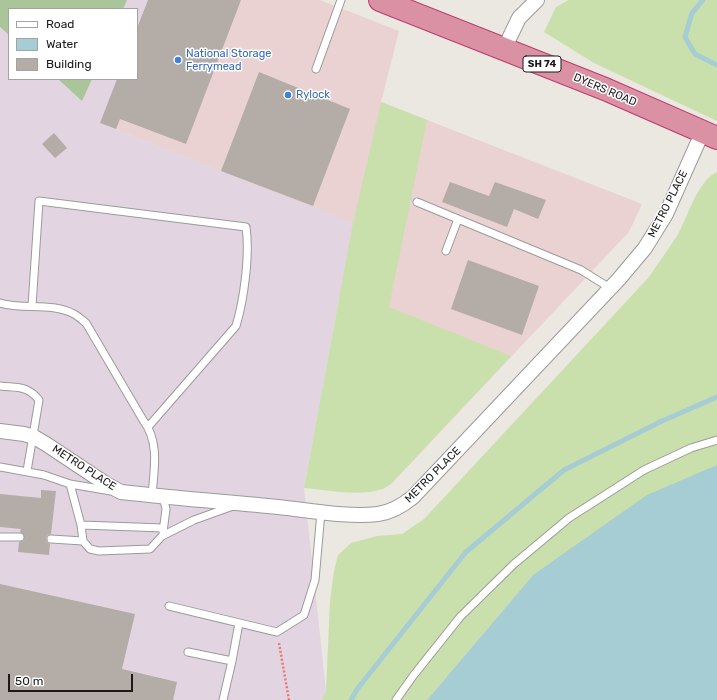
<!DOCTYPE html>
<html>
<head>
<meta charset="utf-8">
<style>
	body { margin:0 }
	#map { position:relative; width:717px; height:700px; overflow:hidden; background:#ebe7e1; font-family:Rubik,sans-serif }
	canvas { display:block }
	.legend { position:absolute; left:8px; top:8px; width:130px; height:72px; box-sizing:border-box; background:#fff; border:1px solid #a3a3a3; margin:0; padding:5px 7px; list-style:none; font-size:12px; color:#1a1a1a }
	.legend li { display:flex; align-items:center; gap:8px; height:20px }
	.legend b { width:20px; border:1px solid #a3a3a3 }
	.scale { position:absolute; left:8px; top:674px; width:125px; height:18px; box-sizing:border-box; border:2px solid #1a1a1a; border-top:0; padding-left:5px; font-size:12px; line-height:14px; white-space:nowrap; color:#1a1a1a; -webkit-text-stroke:3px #fff; paint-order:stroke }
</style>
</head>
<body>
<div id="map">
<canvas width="717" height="700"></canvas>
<ul class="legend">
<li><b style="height:5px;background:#fff"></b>Road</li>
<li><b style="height:11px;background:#a6ccd4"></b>Water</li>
<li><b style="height:11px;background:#b4aca7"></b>Building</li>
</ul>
<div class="scale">50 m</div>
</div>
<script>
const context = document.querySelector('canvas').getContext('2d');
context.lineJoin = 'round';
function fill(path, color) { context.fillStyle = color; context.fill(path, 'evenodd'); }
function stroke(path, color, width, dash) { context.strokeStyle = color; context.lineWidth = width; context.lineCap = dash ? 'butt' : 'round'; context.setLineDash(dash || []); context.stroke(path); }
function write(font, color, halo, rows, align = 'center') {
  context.font = font + ' Rubik,sans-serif'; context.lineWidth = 3; context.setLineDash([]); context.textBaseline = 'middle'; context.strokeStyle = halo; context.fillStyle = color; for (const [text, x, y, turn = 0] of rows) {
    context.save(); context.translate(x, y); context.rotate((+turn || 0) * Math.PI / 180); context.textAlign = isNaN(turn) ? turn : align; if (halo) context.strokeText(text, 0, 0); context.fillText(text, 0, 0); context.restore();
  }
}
const commercial = new Path2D(`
	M 148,0 L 320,0 L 399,31 L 381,102 L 642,204 L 629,232 L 392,483 L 383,489 L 369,492 L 358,492 L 339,299 L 221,171 L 100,123 L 117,79 L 137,79 L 137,28 Z`);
const industrial = new Path2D(`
	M 0,0 L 148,0 L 137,28 L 137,9 L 9,9 L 9,79 L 117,79 L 100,123 L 353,223 L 304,488 L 326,691 L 321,700 L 0,700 Z`);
const grass = new Path2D(`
	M 569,0 L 717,0 L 717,121 L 594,63 L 544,32 L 556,7 Z
	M 381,102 L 427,120 L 389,307 L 511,356 L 392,483 C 389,485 385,488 382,489 C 359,497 327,490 304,488 L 353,223 Z
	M 717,172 L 717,465 L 533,575 L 427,700 L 321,700 L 326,691 L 330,601 L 334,571 L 338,555 L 351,543 L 377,536 L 402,534 L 424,519 L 649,277 C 658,263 668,250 677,236 C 688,217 697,181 717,172 Z`);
const forest = new Path2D(`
	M 0,0 L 127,0 L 123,9 L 9,9 L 9,35 L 0,27 Z
	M 58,79 L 92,79 L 82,101 Z`);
const water = new Path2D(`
	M 717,465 L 717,700 L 427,700 L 533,575 L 647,495 Z`);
const stream = new Path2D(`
	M 703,0 L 692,13 L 685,37 L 695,54 L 717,65
	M 351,700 L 358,688 L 466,552 L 564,470 L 662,421 L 717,397`);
const building = new Path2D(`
	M 148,0 L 241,0 L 186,144 L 120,119 L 116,129 L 100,123 L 117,79 L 137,79 L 137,28 Z
	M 259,72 L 350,109 L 313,206 L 221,171 Z
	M 54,133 L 67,148 L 55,158 L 42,144 Z
	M 450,182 L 489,196 L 495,182 L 546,200 L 538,219 L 514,209 L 507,227 L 442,202 Z
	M 468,260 L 539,286 L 522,335 L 451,309 Z
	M 41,490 L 56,491 L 51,534 L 48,535 L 46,538 L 47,542 L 50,544 L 49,555 L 18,552 L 19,542 L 24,540 L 24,535 L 20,532 L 21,529 L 0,527 L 0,494 L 41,498 Z
	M 0,584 L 135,614 L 122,669 L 177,682 L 173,700 L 0,700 Z`);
const path = new Path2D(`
	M 279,643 L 289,700`);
const lane = new Path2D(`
	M 316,69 L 341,0
	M 417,202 L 581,270 L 610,288
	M 446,251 L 458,219
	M 0,303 C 24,310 51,302 74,314 C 78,316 82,320 86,323 L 143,420 C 160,442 154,470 152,495
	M 32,306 L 39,201 L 246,227 C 250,254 244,300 236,326 L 148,427
	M 0,386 C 17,388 27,385 39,400 L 27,471
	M 0,467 L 44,475 L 70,484 L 111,491
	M 70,484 L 81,525 L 83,541 L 90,549 L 99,551 L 150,549 L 162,536 L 194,520 L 233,506
	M 81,525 L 163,528
	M 163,532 L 166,509 L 163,496
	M 0,537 L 20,537
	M 51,539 L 83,541
	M 169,606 L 277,632 L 304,615 L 315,580 L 321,512
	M 188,652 L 232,661 L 223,700
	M 232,661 L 239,623
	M 396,700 L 413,676 L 460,617 L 514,564 L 569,518 L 644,470 L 691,448 L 717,440`);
const street = new Path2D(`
	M 504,49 L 519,18 L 537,0
	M 0,431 L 24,434 L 34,437 L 46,444 L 106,484 L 121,492 C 173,498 226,502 278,507 C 308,510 349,518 378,514 C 392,512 402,506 413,497 L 619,279 L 645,248 L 666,214 L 703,131`);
const highway = new Path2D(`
	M 380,0 L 605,89 L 717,138`);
const markers = [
	[178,60,4,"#3f7fe0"],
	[288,95,4,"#3f7fe0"]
];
const shields = [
	[542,64,38]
];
const shieldNames = [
	["SH 74",542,64]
];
const shopNames = [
	["National Storage",186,54],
	["Ferrymead",186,67],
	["Rylock",296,95]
];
const streetNames = [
	["DYERS ROAD",605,90,23],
	["METRO PLACE",668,204,-63],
	["METRO PLACE",84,468,33],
	["METRO PLACE",433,475,-45]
];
fill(commercial, '#ead2d2');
fill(industrial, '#e3d4e1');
fill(grass, '#c9e0ac');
fill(forest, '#aac59a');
fill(water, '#a6ccd4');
stroke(stream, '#a6ccd4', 5);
fill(building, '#b4aca7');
stroke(lane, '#9b9b9b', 9);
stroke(street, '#9b9b9b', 16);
stroke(highway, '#bf386e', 24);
stroke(path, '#e87a75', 2.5, [2, 2]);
stroke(lane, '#fff', 7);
stroke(street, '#fff', 14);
stroke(highway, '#da91a3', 22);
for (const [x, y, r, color] of markers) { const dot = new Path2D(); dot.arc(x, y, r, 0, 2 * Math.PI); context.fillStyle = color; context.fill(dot); stroke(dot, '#fff', 1.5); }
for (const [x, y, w] of shields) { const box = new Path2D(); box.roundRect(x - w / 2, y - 8, w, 16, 3); context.fillStyle = '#fff'; context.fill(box); stroke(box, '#1a1a1a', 1); }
write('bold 10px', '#1a1a1a', null, shieldNames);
write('11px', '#366cbe', '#fff', shopNames, 'left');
write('11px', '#1a1a1a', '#fff', streetNames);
</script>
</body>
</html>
